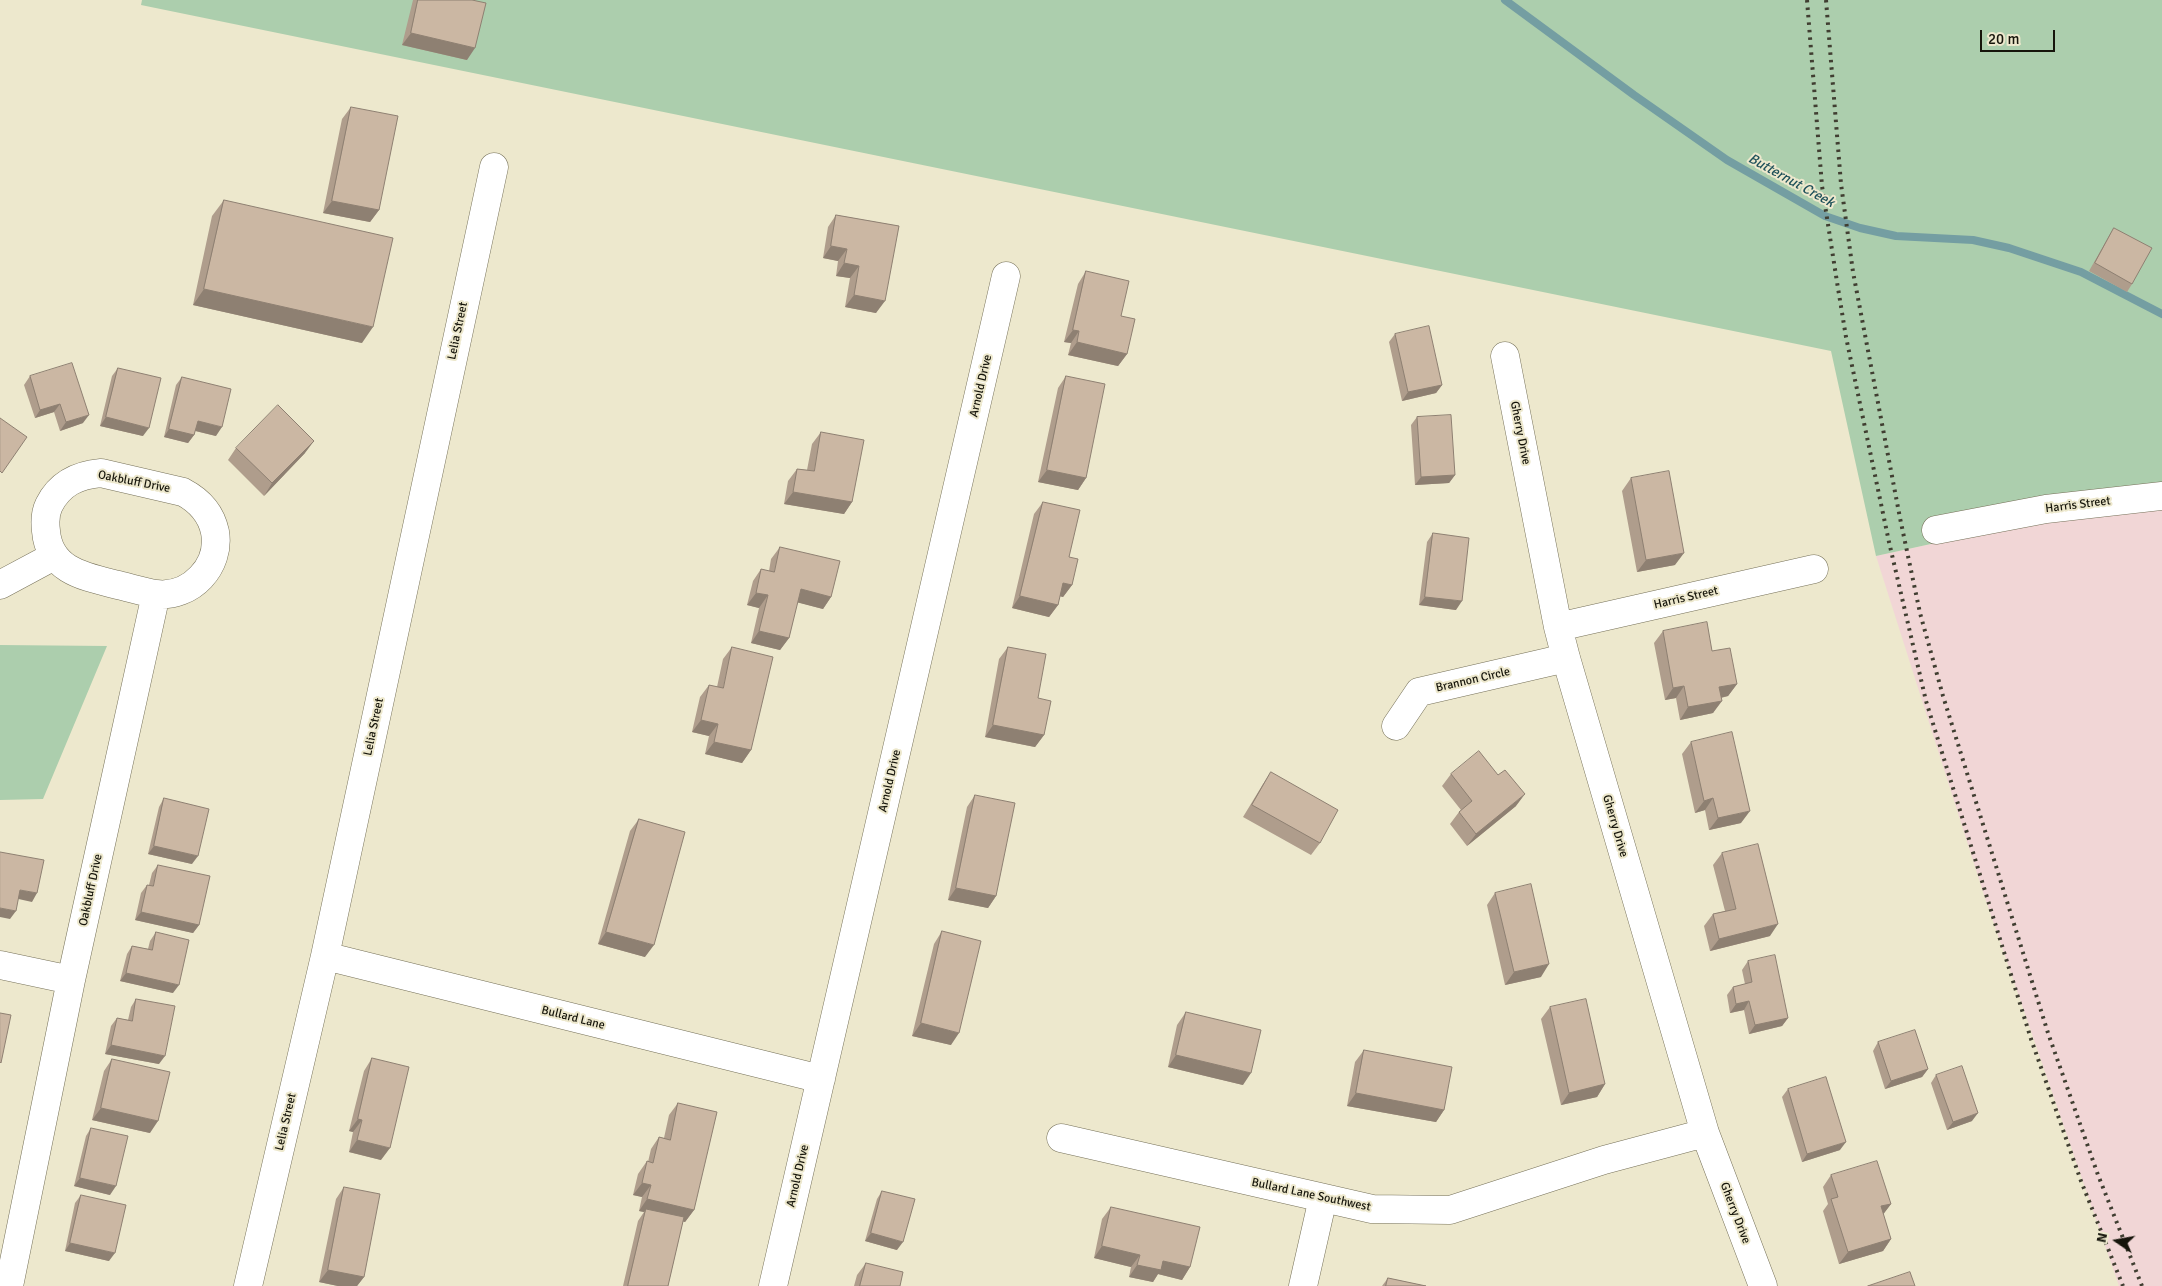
<!DOCTYPE html>
<html>
<head>
<meta charset="utf-8">
<style>
	body { margin:0 }
	#map { position:relative; width:2162px; height:1286px; overflow:hidden; background:#ede8cd; font-family:Signika,sans-serif }
	canvas { display:block }
	.north { position:absolute; left:2092px; top:1216px; width:50px; height:50px; -webkit-text-stroke:4px #ede8cd; paint-order:stroke; rotate:282deg; font-size:14px; font-weight:700; line-height:20px; text-align:center; color:#16150b }
	.north::after { content:''; display:block; margin:auto; width:18px; height:22px; background:#16150b; clip-path:polygon(50% 0,100% 100%,50% 72%,0 100%) }
	.scale { position:absolute; left:1980px; top:30px; width:75px; height:22px; box-sizing:border-box; border:2px solid #16150b; border-top:0; padding-left:6px; font-size:15px; line-height:18px; white-space:nowrap; color:#16150b; -webkit-text-stroke:4px #ede8cd; paint-order:stroke }
</style>
</head>
<body>
<div id="map">
<canvas width="2162" height="1286"></canvas>
<div class="north">N</div>
<div class="scale">20 m</div>
</div>
<script>
const context = document.querySelector('canvas').getContext('2d');
context.lineJoin = 'round';
function fill(path, color) { context.fillStyle = color; context.fill(path, 'evenodd'); }
function stroke(path, color, width, dash) { context.strokeStyle = color; context.lineWidth = width; context.lineCap = dash ? 'butt' : 'round'; context.setLineDash(dash || []); context.stroke(path); }
function write(font, color, halo, rows, align = 'center') {
  context.font = font + ' Signika,sans-serif'; context.lineWidth = 4; context.setLineDash([]); context.textBaseline = 'middle'; context.strokeStyle = halo; context.fillStyle = color; for (const [text, x, y, turn = 0] of rows) {
    context.save(); context.translate(x, y); context.rotate((+turn || 0) * Math.PI / 180); context.textAlign = isNaN(turn) ? turn : align; if (halo) context.strokeText(text, 0, 0); context.fillText(text, 0, 0); context.restore();
  }
}
const commercial = new Path2D(`
	M 2162,507 L 2162,1286 L 2119,1286 L 1984,895 L 1876,556 L 2095,508 Z`);
const green = new Path2D(`
	M 142,0 L 2162,0 L 2162,507 L 2095,508 L 1876,556 L 1831,351 L 141,5 Z
	M 0,645 L 107,646 L 43,799 L 0,800 Z`);
const stream = new Path2D(`
	M 1505,0 L 1634,95 L 1727,160 L 1825,216 L 1860,228 L 1896,236 L 1973,240 L 2009,248 L 2081,272 L 2162,314`);
const minor = new Path2D(`
	M 1505,356 L 1558,627 L 1566,658 L 1705,1133 L 1763,1286
	M 101,473 L 183,492 C 200,501 211,513 215,532 C 221,566 191,598 156,594 C 143,592 131,588 118,585 C 86,577 49,571 46,531 C 45,523 45,513 49,505 C 60,483 78,475 101,473 Z
	M 1936,530 L 2046,509 L 2162,496
	M 0,585 L 54,556
	M 1558,627 L 1814,569
	M 1396,726 L 1419,692 L 1566,658
	M 325,956 L 821,1079
	M 0,965 L 71,980
	M 1061,1138 L 1372,1209 L 1450,1210 L 1604,1160 L 1705,1133
	M 9,1286 L 71,980 L 156,594
	M 248,1286 L 325,956 L 494,167
	M 773,1286 L 1006,276
	M 1303,1286 L 1323,1198`);
const rail = new Path2D(`
	M 1807,0 L 1822,186 L 1837,282 L 1846,337 L 1889,542 L 1926,701 L 2031,1039 L 2081,1181 L 2123,1286
	M 1826,0 L 1841,184 L 1853,272 L 1900,518 L 1920,613 L 1943,696 L 2048,1033 L 2098,1175 L 2142,1286`);
const wall = new Path2D(`
	M 413,0 L 472,0 L 467,60 L 402,45 Z
	M 351,107 L 379,210 L 370,222 L 323,213 L 342,119 Z
	M 224,200 L 362,343 L 193,305 L 212,216 Z
	M 836,215 L 899,226 L 876,313 L 845,307 L 850,278 L 836,276 L 838,261 L 823,258 L 828,227 Z
	M 2114,228 L 2132,284 L 2127,292 L 2089,271 L 2109,236 Z
	M 1086,271 L 1121,316 L 1127,354 L 1118,366 L 1068,355 L 1071,343 L 1064,342 L 1078,284 Z
	M 1395,334 L 1442,385 L 1436,393 L 1402,401 L 1389,342 Z
	M 118,368 L 143,436 L 100,426 L 112,376 Z
	M 30,376 L 83,423 L 60,431 L 54,412 L 35,418 L 24,385 Z
	M 1066,376 L 1086,478 L 1078,490 L 1038,482 L 1058,388 Z
	M 182,377 L 216,436 L 195,431 L 194,435 L 188,443 L 164,437 L 176,385 Z
	M 1417,417 L 1455,475 L 1449,483 L 1415,485 L 1411,425 Z
	M 821,432 L 852,502 L 844,514 L 784,504 L 788,481 L 797,469 L 807,470 L 812,444 Z
	M 236,448 L 305,453 L 264,496 L 228,460 Z
	M 1631,478 L 1675,565 L 1637,572 L 1622,491 Z
	M 1043,502 L 1069,557 L 1072,585 L 1063,597 L 1060,596 L 1058,605 L 1049,617 L 1012,608 L 1034,514 Z
	M 1433,533 L 1456,610 L 1419,605 L 1427,542 Z
	M 780,547 L 831,597 L 823,609 L 797,602 L 789,638 L 780,650 L 751,643 L 759,608 L 747,605 L 753,581 L 761,569 L 769,571 L 771,559 Z
	M 1663,631 L 1712,651 L 1737,684 L 1728,696 L 1721,698 L 1713,713 L 1680,720 L 1676,698 L 1665,700 L 1654,643 Z
	M 732,647 L 751,750 L 742,763 L 705,754 L 709,736 L 692,732 L 700,697 L 709,685 L 717,687 L 723,659 Z
	M 1008,647 L 1038,698 L 1044,735 L 1035,747 L 985,737 L 999,659 Z
	M 1691,742 L 1741,823 L 1709,830 L 1705,810 L 1695,813 L 1682,754 Z
	M 1271,772 L 1320,843 L 1311,855 L 1243,817 L 1263,784 Z
	M 1451,774 L 1516,806 L 1467,846 L 1450,824 L 1459,812 L 1461,810 L 1442,786 Z
	M 975,795 L 996,896 L 988,908 L 948,900 L 967,807 Z
	M 164,798 L 192,864 L 148,854 L 159,807 Z
	M 639,819 L 645,957 L 598,944 L 630,831 Z
	M 1722,853 L 1770,936 L 1710,951 L 1704,926 L 1713,914 L 1725,911 L 1713,865 Z
	M 158,865 L 199,925 L 193,933 L 135,920 L 141,893 L 147,885 L 149,885 L 152,873 Z
	M 1495,893 L 1541,977 L 1505,985 L 1487,905 Z
	M 942,931 L 951,1045 L 912,1036 L 934,944 Z
	M 156,932 L 173,993 L 120,981 L 127,954 L 132,946 L 148,949 L 150,941 Z
	M 1748,961 L 1788,1018 L 1782,1026 L 1749,1034 L 1744,1010 L 1730,1013 L 1727,995 L 1733,987 L 1745,984 L 1742,970 Z
	M 136,999 L 159,1064 L 105,1054 L 111,1026 L 117,1018 L 128,1020 L 131,1007 Z
	M 1550,1007 L 1605,1084 L 1597,1097 L 1561,1105 L 1541,1019 Z
	M 1186,1012 L 1243,1085 L 1168,1067 L 1177,1025 Z
	M 1878,1042 L 1928,1069 L 1922,1077 L 1885,1089 L 1873,1051 Z
	M 1364,1050 L 1444,1110 L 1436,1122 L 1347,1106 L 1355,1062 Z
	M 372,1058 L 381,1160 L 349,1152 L 353,1132 L 349,1131 L 364,1071 Z
	M 112,1059 L 150,1133 L 92,1120 L 104,1071 Z
	M 1936,1075 L 1972,1121 L 1947,1130 L 1931,1083 Z
	M 1788,1089 L 1840,1150 L 1802,1162 L 1782,1097 Z
	M 678,1103 L 694,1210 L 685,1222 L 683,1221 L 668,1286 L 623,1286 L 638,1221 L 644,1212 L 639,1211 L 642,1197 L 633,1195 L 638,1174 L 647,1161 L 648,1162 L 651,1149 L 659,1137 L 664,1138 L 669,1115 Z
	M 91,1128 L 110,1195 L 74,1186 L 86,1136 Z
	M 1831,1175 L 1891,1204 L 1883,1214 L 1891,1239 L 1883,1251 L 1839,1264 L 1823,1211 L 1828,1204 L 1823,1187 Z
	M 344,1187 L 364,1277 L 357,1286 L 338,1286 L 319,1282 L 336,1199 Z
	M 882,1191 L 897,1250 L 865,1241 L 877,1199 Z
	M 81,1195 L 109,1261 L 65,1251 L 75,1203 Z
	M 1111,1207 L 1190,1267 L 1182,1280 L 1158,1274 L 1153,1282 L 1129,1277 L 1131,1267 L 1094,1258 L 1102,1219 Z
	M 866,1263 L 900,1286 L 854,1286 L 857,1275 Z
	M 1388,1278 L 1426,1286 L 1382,1286 Z`);
const shadedWall = new Path2D(`
	M 411,33 L 475,48 L 467,60 L 402,45 Z
	M 332,201 L 379,210 L 370,222 L 323,213 Z
	M 831,246 L 847,249 L 838,261 L 823,258 Z
	M 844,263 L 859,266 L 850,278 L 836,276 Z
	M 204,289 L 373,327 L 362,343 L 193,305 Z
	M 854,295 L 885,301 L 876,313 L 845,307 Z
	M 1073,330 L 1079,331 L 1071,343 L 1064,342 Z
	M 1077,342 L 1127,354 L 1118,366 L 1068,355 Z
	M 1442,385 L 1436,393 L 1402,401 L 1408,392 Z
	M 60,404 L 54,412 L 35,418 L 40,410 Z
	M 89,415 L 83,423 L 60,431 L 66,422 Z
	M 106,417 L 149,428 L 143,436 L 100,426 Z
	M 198,421 L 222,427 L 216,436 L 192,430 Z
	M 169,429 L 194,435 L 188,443 L 164,437 Z
	M 314,441 L 305,453 L 264,496 L 272,483 Z
	M 1047,470 L 1086,478 L 1078,490 L 1038,482 Z
	M 1455,475 L 1449,483 L 1415,485 L 1421,477 Z
	M 793,492 L 852,502 L 844,514 L 784,504 Z
	M 1684,553 L 1675,565 L 1637,572 L 1646,560 Z
	M 1063,583 L 1072,585 L 1063,597 L 1055,595 Z
	M 801,589 L 831,597 L 823,609 L 792,601 Z
	M 756,593 L 768,595 L 759,608 L 747,605 Z
	M 1020,596 L 1058,605 L 1049,617 L 1012,608 Z
	M 1425,597 L 1462,601 L 1456,610 L 1419,605 Z
	M 759,631 L 789,638 L 780,650 L 751,643 Z
	M 1737,684 L 1728,696 L 1710,700 L 1719,687 Z
	M 1684,686 L 1676,698 L 1665,700 L 1673,688 Z
	M 1722,701 L 1713,713 L 1680,720 L 1688,707 Z
	M 701,720 L 718,724 L 709,736 L 692,732 Z
	M 993,725 L 1044,735 L 1035,747 L 985,737 Z
	M 714,742 L 751,750 L 742,763 L 705,754 Z
	M 1525,794 L 1516,806 L 1467,846 L 1476,834 Z
	M 1713,798 L 1705,810 L 1695,813 L 1704,801 Z
	M 1750,811 L 1741,823 L 1709,830 L 1718,818 Z
	M 154,846 L 198,856 L 192,864 L 148,854 Z
	M 956,888 L 996,896 L 988,908 L 948,900 Z
	M 20,890 L 37,893 L 32,902 L 14,898 Z
	M 0,908 L 16,911 L 10,919 L 0,917 Z
	M 141,912 L 199,925 L 193,933 L 135,920 Z
	M 1778,924 L 1770,936 L 1710,951 L 1719,939 Z
	M 606,932 L 654,945 L 645,957 L 598,944 Z
	M 1549,964 L 1541,977 L 1505,985 L 1514,972 Z
	M 126,973 L 179,985 L 173,993 L 120,981 Z
	M 1749,1001 L 1744,1010 L 1730,1013 L 1736,1004 Z
	M 1788,1018 L 1782,1026 L 1749,1034 L 1755,1025 Z
	M 921,1023 L 959,1033 L 951,1045 L 912,1036 Z
	M 111,1045 L 165,1056 L 159,1064 L 105,1054 Z
	M 1176,1055 L 1251,1073 L 1243,1085 L 1168,1067 Z
	M 1928,1069 L 1922,1077 L 1885,1089 L 1891,1081 Z
	M 1605,1084 L 1597,1097 L 1561,1105 L 1569,1093 Z
	M 1356,1093 L 1444,1110 L 1436,1122 L 1347,1106 Z
	M 101,1108 L 158,1121 L 150,1133 L 92,1120 Z
	M 1978,1113 L 1972,1121 L 1947,1130 L 1953,1122 Z
	M 358,1119 L 362,1120 L 353,1132 L 349,1131 Z
	M 357,1140 L 390,1148 L 381,1160 L 349,1152 Z
	M 1846,1142 L 1840,1150 L 1802,1162 L 1807,1154 Z
	M 80,1178 L 116,1186 L 110,1195 L 74,1186 Z
	M 642,1183 L 651,1185 L 642,1197 L 633,1195 Z
	M 647,1199 L 694,1210 L 685,1222 L 645,1212 L 646,1209 L 644,1212 L 639,1211 Z
	M 1891,1204 L 1882,1216 L 1881,1206 Z
	M 871,1233 L 903,1242 L 897,1250 L 865,1241 Z
	M 1891,1239 L 1883,1251 L 1839,1264 L 1848,1252 Z
	M 70,1243 L 115,1253 L 109,1261 L 65,1251 Z
	M 1102,1246 L 1140,1255 L 1131,1267 L 1094,1258 Z
	M 1163,1261 L 1190,1267 L 1182,1280 L 1158,1274 L 1153,1282 L 1129,1277 L 1137,1265 Z
	M 328,1270 L 364,1277 L 357,1286 L 338,1286 L 319,1282 Z`);
const building = new Path2D(`
	M 418,0 L 472,0 L 486,3 L 475,48 L 411,33 Z
	M 351,107 L 398,116 L 379,210 L 332,201 Z
	M 224,200 L 393,238 L 373,327 L 204,289 Z
	M 836,215 L 899,226 L 885,301 L 854,295 L 859,266 L 844,263 L 847,249 L 831,246 Z
	M 2114,228 L 2152,248 L 2132,284 L 2095,263 Z
	M 1086,271 L 1129,281 L 1121,316 L 1135,319 L 1127,354 L 1077,342 L 1079,331 L 1073,330 Z
	M 1429,326 L 1442,385 L 1408,392 L 1395,334 Z
	M 72,363 L 89,415 L 66,422 L 60,404 L 40,410 L 30,376 Z
	M 118,368 L 161,378 L 149,428 L 106,417 Z
	M 1066,376 L 1105,384 L 1086,478 L 1047,470 Z
	M 182,377 L 231,389 L 222,427 L 198,421 L 194,435 L 169,429 Z
	M 278,405 L 314,441 L 272,483 L 236,448 Z
	M 1451,415 L 1455,475 L 1421,477 L 1417,417 Z
	M 0,418 L 27,437 L 2,473 L 0,471 Z
	M 821,432 L 864,440 L 852,502 L 793,492 L 797,469 L 814,471 Z
	M 1669,471 L 1684,553 L 1646,560 L 1631,478 Z
	M 1043,502 L 1080,510 L 1069,557 L 1078,559 L 1072,585 L 1063,583 L 1058,605 L 1020,596 Z
	M 1433,533 L 1469,538 L 1462,601 L 1425,597 Z
	M 780,547 L 840,561 L 831,597 L 801,589 L 789,638 L 759,631 L 768,595 L 756,593 L 761,569 L 774,572 Z
	M 1707,622 L 1712,651 L 1730,648 L 1737,684 L 1719,687 L 1722,701 L 1688,707 L 1684,686 L 1673,688 L 1663,631 Z
	M 732,647 L 773,657 L 751,750 L 714,742 L 718,724 L 701,720 L 709,685 L 723,688 Z
	M 1008,647 L 1046,654 L 1038,698 L 1051,701 L 1044,735 L 993,725 Z
	M 1732,732 L 1750,811 L 1718,818 L 1713,798 L 1704,801 L 1691,742 Z
	M 1479,751 L 1498,775 L 1505,770 L 1525,794 L 1476,834 L 1459,812 L 1472,801 L 1451,774 Z
	M 1271,772 L 1338,810 L 1320,843 L 1252,805 Z
	M 975,795 L 1015,803 L 996,896 L 956,888 Z
	M 164,798 L 209,809 L 198,856 L 154,846 Z
	M 639,819 L 685,832 L 654,945 L 606,932 Z
	M 1758,844 L 1778,924 L 1719,939 L 1713,914 L 1736,909 L 1722,853 Z
	M 0,852 L 44,860 L 37,893 L 20,890 L 16,911 L 0,908 Z
	M 158,865 L 210,876 L 199,925 L 141,912 L 147,885 L 153,886 Z
	M 1531,884 L 1549,964 L 1514,972 L 1495,893 Z
	M 942,931 L 981,941 L 959,1033 L 921,1023 Z
	M 156,932 L 189,940 L 179,985 L 126,973 L 132,946 L 152,950 Z
	M 1775,955 L 1788,1018 L 1755,1025 L 1749,1001 L 1736,1004 L 1733,987 L 1752,982 L 1748,961 Z
	M 136,999 L 175,1006 L 165,1056 L 111,1045 L 117,1018 L 132,1021 Z
	M 1586,999 L 1605,1084 L 1569,1093 L 1550,1007 Z
	M 1186,1012 L 1261,1030 L 1251,1073 L 1176,1055 Z
	M 0,1013 L 11,1015 L 1,1063 L 0,1062 Z
	M 1915,1030 L 1928,1069 L 1891,1081 L 1878,1042 Z
	M 1364,1050 L 1452,1067 L 1444,1110 L 1356,1093 Z
	M 372,1058 L 409,1067 L 390,1148 L 357,1140 L 362,1120 L 358,1119 Z
	M 112,1059 L 170,1072 L 158,1121 L 101,1108 Z
	M 1962,1066 L 1978,1113 L 1953,1122 L 1936,1075 Z
	M 1826,1077 L 1846,1142 L 1807,1154 L 1788,1089 Z
	M 678,1103 L 717,1112 L 694,1210 L 647,1199 L 651,1185 L 642,1183 L 647,1161 L 653,1163 L 659,1137 L 670,1140 Z
	M 91,1128 L 128,1136 L 116,1186 L 80,1178 Z
	M 1877,1161 L 1891,1204 L 1881,1206 L 1891,1239 L 1848,1252 L 1831,1199 L 1838,1197 L 1831,1175 Z
	M 344,1187 L 380,1194 L 364,1277 L 328,1270 Z
	M 882,1191 L 915,1199 L 903,1242 L 871,1233 Z
	M 81,1195 L 126,1205 L 115,1253 L 70,1243 Z
	M 1111,1207 L 1200,1227 L 1190,1267 L 1163,1261 L 1161,1270 L 1137,1265 L 1140,1255 L 1102,1246 Z
	M 646,1209 L 684,1217 L 668,1286 L 628,1286 Z
	M 866,1263 L 903,1272 L 900,1286 L 860,1286 Z
	M 1910,1272 L 1915,1286 L 1868,1286 Z
	M 1388,1278 L 1426,1286 L 1386,1286 Z`);
const streetNames = [
	["Lelia Street",458,331,-78],
	["Arnold Drive",981,386,-77],
	["Gherry Drive",1520,433,79],
	["Oakbluff Drive",134,482,11],
	["Harris Street",2078,505,-7],
	["Harris Street",1686,598,-13],
	["Brannon Circle",1473,680,-13],
	["Lelia Street",374,727,-78],
	["Arnold Drive",890,781,-77],
	["Gherry Drive",1615,826,74],
	["Oakbluff Drive",91,890,-78],
	["Bullard Lane",573,1018,14],
	["Lelia Street",286,1122,-77],
	["Arnold Drive",798,1176,-77],
	["Bullard Lane Southwest",1311,1195,12],
	["Gherry Drive",1735,1213,69]
];
const waterNames = [
	["Butternut Creek",1791,181,29]
];
fill(commercial, '#f1d6d6');
fill(green, '#accead');
stroke(stream, '#749ea2', 8);
stroke(minor, '#767159', 29);
stroke(minor, '#fff', 28);
stroke(rail, '#403e31', 4, [2.5, 5]);
fill(wall, '#af9d8c');
fill(shadedWall, '#8e8072');
fill(building, '#cbb7a3');
stroke(building, '#8e8072', 1);
write('12px', '#16150b', '#ede8cd', streetNames);
write('italic 14px', '#1f515a', '#ede8cd', waterNames);
</script>
</body>
</html>
